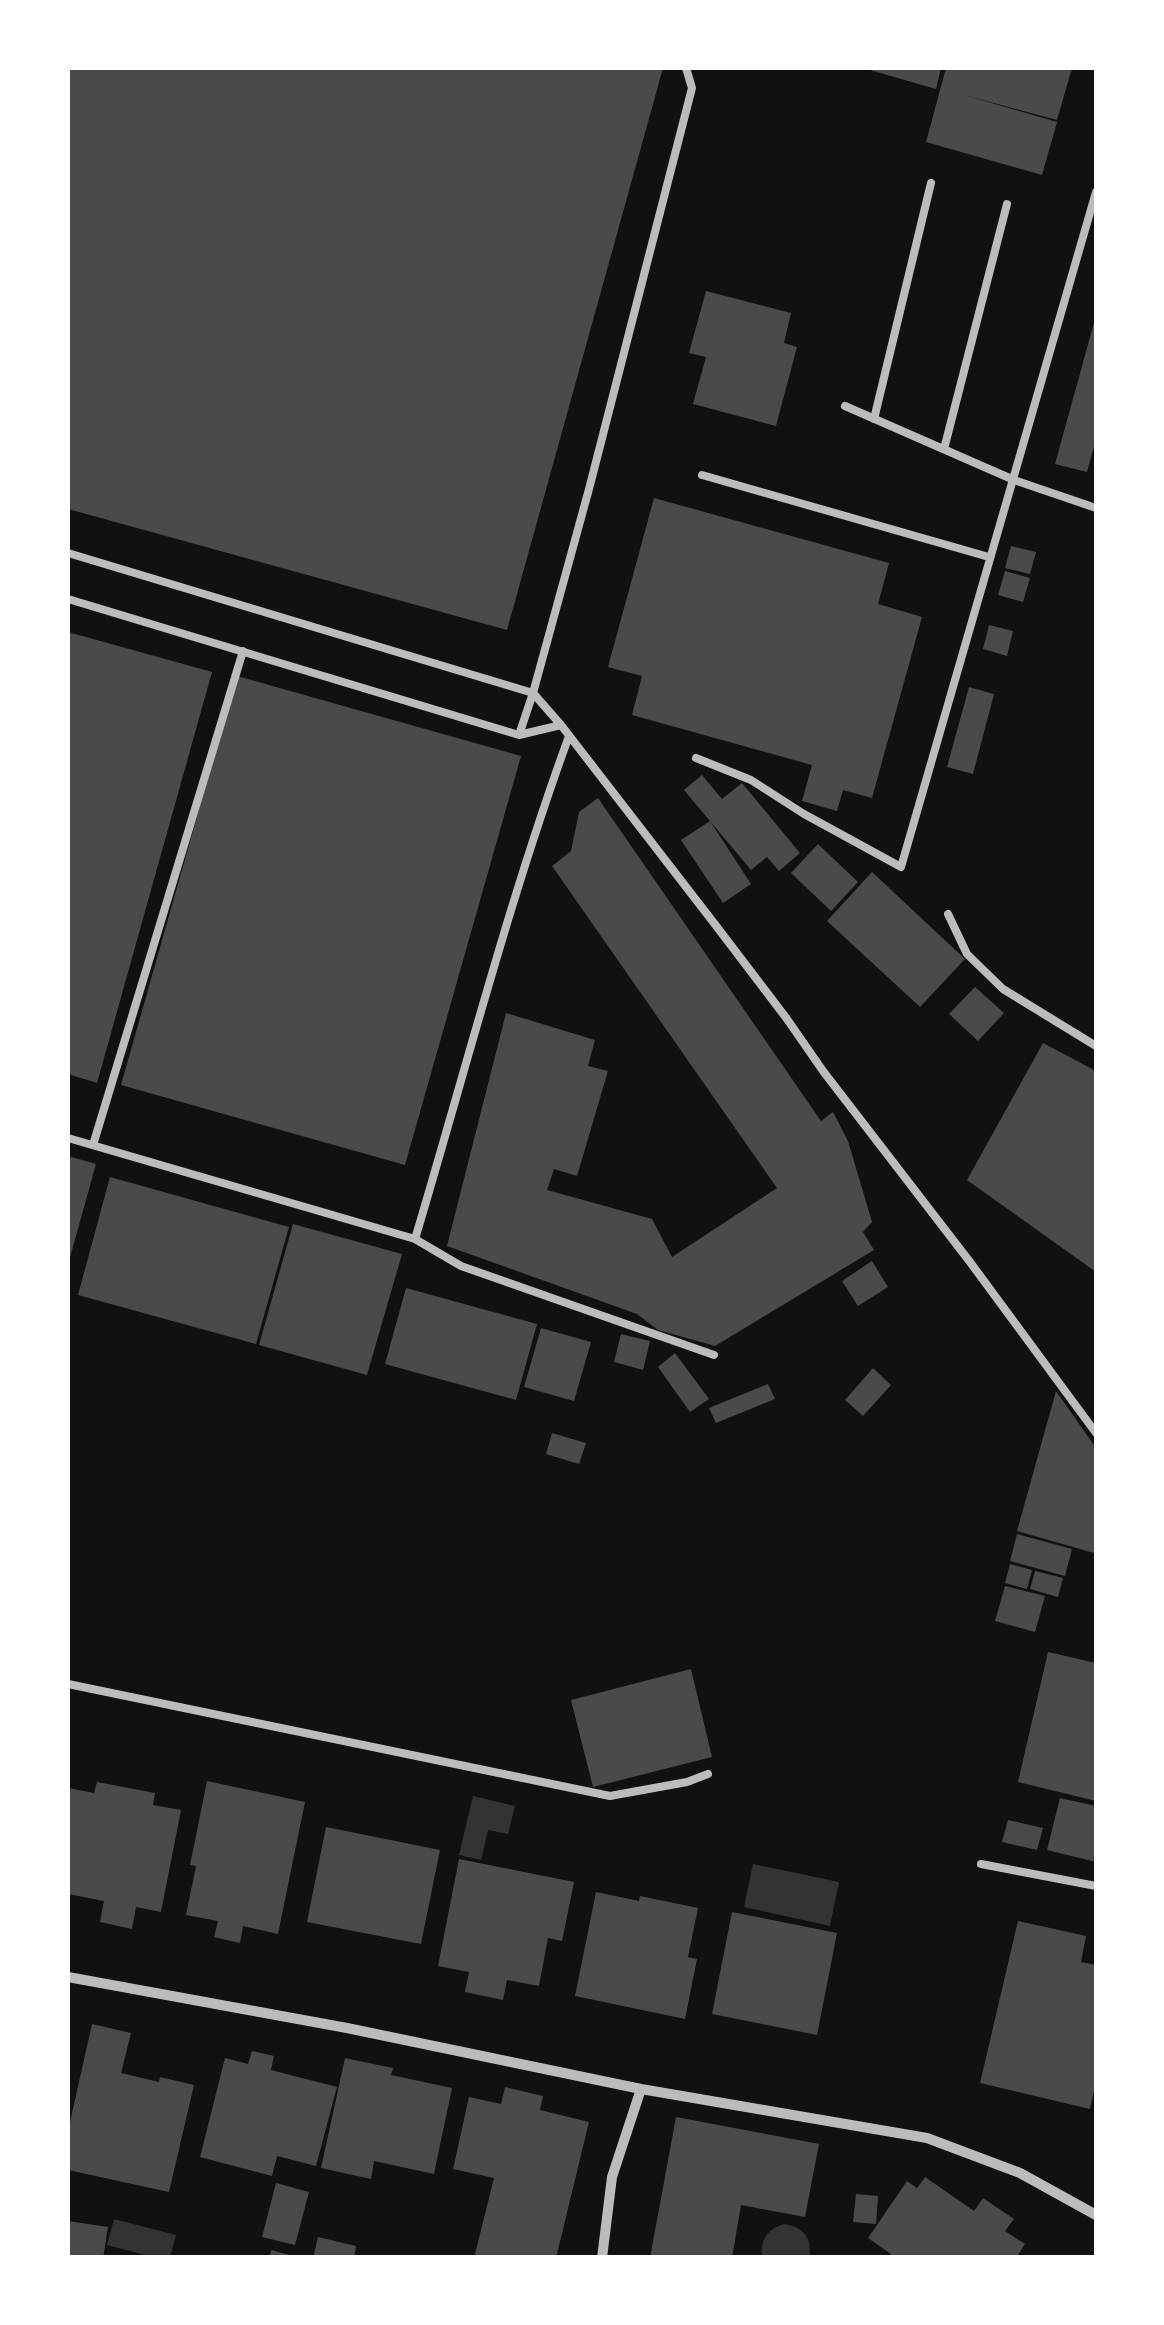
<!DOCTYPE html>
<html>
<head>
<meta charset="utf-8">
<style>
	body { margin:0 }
	#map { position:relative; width:1164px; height:2325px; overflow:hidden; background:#111; font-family:"Asap Condensed",sans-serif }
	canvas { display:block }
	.frame { position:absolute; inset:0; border:70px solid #fff; pointer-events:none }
</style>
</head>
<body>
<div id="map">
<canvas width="1164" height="2325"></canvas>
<div class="frame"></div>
</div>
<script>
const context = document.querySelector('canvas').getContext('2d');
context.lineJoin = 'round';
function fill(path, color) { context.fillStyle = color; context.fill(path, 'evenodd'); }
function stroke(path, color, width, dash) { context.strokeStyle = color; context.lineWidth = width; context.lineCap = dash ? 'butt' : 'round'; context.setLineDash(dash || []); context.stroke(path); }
const water = new Path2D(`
	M 473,1796 L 515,1806 L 508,1834 L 488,1830 L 481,1860 L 459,1855 Z
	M 753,1864 L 839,1882 L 830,1926 L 744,1907 Z
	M 114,2219 L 176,2235 L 170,2257 L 153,2257 L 107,2245 Z
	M 784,2224 C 803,2227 813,2238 809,2257 L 762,2257 C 760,2240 767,2229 784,2224 Z`);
const building = new Path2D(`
	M 68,68 L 663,68 L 507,630 L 68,509 Z
	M 863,68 L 941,68 L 936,89 Z
	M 946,68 L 1072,68 L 1057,120 L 964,95 L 1057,122 L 1042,175 L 926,142 Z
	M 706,291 L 791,313 L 784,343 L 797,347 L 776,426 L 693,404 L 706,357 L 689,353 Z
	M 1095,319 L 1096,439 L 1087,472 L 1055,464 Z
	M 654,498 L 889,563 L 878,604 L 922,617 L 872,798 L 843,790 L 837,811 L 802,801 L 812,765 L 632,715 L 642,676 L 608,667 Z
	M 1011,546 L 1036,552 L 1030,574 L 1005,568 Z
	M 1005,571 L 1030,578 L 1023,602 L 998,595 Z
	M 989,625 L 1013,631 L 1007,656 L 983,649 Z
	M 68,632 L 212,672 L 97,1083 L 68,1074 Z
	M 237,676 L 521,756 L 405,1165 L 121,1085 Z
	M 969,687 L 994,694 L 973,774 L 947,767 Z
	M 702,775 L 722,799 L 742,783 L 800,853 L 779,871 L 767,857 L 751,870 L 684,790 Z
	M 598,798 L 821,1121 L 833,1112 L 848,1141 L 872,1222 L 863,1232 L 874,1250 L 715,1346 L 658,1330 L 637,1314 L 447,1246 L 506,1013 L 595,1040 L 588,1066 L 608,1071 L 577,1176 L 554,1169 L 547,1190 L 652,1219 L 672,1257 L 777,1188 L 552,866 L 571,851 L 579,812 Z
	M 710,821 L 751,884 L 723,903 L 681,840 Z
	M 818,844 L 858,882 L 831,911 L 791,873 Z
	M 872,872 L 965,959 L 920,1007 L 827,921 Z
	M 975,987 L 1004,1013 L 978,1041 L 949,1014 Z
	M 1043,1043 L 1096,1071 L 1096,1272 L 967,1180 Z
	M 68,1156 L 96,1164 L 69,1261 L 68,1261 Z
	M 110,1177 L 289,1227 L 256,1344 L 78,1295 Z
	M 293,1224 L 402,1254 L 367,1375 L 259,1345 Z
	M 872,1261 L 888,1287 L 858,1306 L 842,1281 Z
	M 406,1288 L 537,1324 L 516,1400 L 385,1364 Z
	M 541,1328 L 591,1342 L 574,1401 L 524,1387 Z
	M 621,1334 L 650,1341 L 643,1370 L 614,1362 Z
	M 675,1353 L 709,1399 L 690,1412 L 658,1367 Z
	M 873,1368 L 891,1385 L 863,1416 L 845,1400 Z
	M 768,1384 L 775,1399 L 716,1423 L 709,1408 Z
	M 1056,1391 L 1096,1448 L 1096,1545 L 1094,1553 L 1017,1531 Z
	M 552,1433 L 586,1443 L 579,1464 L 546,1454 Z
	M 1017,1534 L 1072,1549 L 1065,1576 L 1010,1561 Z
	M 1010,1564 L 1032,1570 L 1027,1589 L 1005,1583 Z
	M 1035,1571 L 1063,1578 L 1058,1597 L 1030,1589 Z
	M 1005,1586 L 1045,1596 L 1035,1632 L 995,1621 Z
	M 1048,1652 L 1096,1663 L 1096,1801 L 1018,1782 Z
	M 691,1669 L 712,1757 L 593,1787 L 571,1700 Z
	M 207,1781 L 305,1802 L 278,1934 L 243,1926 L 240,1943 L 214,1937 L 218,1921 L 186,1915 L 196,1866 L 190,1865 Z
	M 97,1782 L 155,1793 L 153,1805 L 181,1810 L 161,1912 L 136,1907 L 132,1929 L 100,1922 L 104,1901 L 68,1894 L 68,1788 L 94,1793 Z
	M 1060,1798 L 1096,1806 L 1096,1862 L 1047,1850 Z
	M 1008,1820 L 1043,1828 L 1037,1850 L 1002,1842 Z
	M 326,1827 L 440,1850 L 421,1944 L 307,1922 Z
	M 459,1859 L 574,1882 L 562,1941 L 548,1938 L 539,1986 L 507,1980 L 503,2000 L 465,1992 L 469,1972 L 438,1966 Z
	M 596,1892 L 639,1901 L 640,1896 L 698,1908 L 688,1957 L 697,1959 L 685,2019 L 575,1996 Z
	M 732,1912 L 837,1933 L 817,2035 L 712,2014 Z
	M 1018,1921 L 1086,1936 L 1081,1962 L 1096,1965 L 1096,2082 L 1090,2109 L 980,2083 Z
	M 92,2024 L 131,2033 L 121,2073 L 159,2082 L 160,2077 L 194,2085 L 169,2192 L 68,2170 L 68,2131 Z
	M 252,2051 L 274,2056 L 271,2070 L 337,2087 L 316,2166 L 277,2156 L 272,2176 L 200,2157 L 225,2058 L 248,2064 Z
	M 345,2058 L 393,2068 L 391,2075 L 452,2088 L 434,2174 L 374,2161 L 371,2179 L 321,2168 Z
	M 505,2087 L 543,2096 L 540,2110 L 589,2122 L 556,2258 L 474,2258 L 494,2178 L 453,2169 L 469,2097 L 501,2104 Z
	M 676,2117 L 819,2144 L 805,2217 L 741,2205 L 732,2258 L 650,2258 Z
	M 925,2177 L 974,2211 L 983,2198 L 1014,2219 L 1005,2231 L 1025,2244 L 1016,2258 L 889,2258 L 891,2254 L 868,2238 L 907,2181 L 917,2188 Z
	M 276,2183 L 309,2192 L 295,2245 L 262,2237 Z
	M 856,2194 L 878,2196 L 876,2224 L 853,2222 Z
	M 68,2221 L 108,2227 L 103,2258 L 68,2258 Z
	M 318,2237 L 356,2246 L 354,2258 L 313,2258 Z
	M 271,2250 L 294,2256 L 294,2258 L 270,2258 Z`);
const service = new Path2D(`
	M 845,406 L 1014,480 L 1096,508
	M 874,419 L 931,183
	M 944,449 L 1007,204
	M 702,475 L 989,557
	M 68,553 L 533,693 L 561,725 L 717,927 L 787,1019 L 823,1071 L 970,1262 L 1096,1433
	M 68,599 L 519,735 L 561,725
	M 519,735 L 533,693 L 589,489 L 692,88 L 686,68
	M 696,758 L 751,780 L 804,814 L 901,867 L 1096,192
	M 948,914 L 967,954 L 1003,989 L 1096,1046
	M 68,1138 L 415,1239 L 461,1266 L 714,1355
	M 93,1145 L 243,651
	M 415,1239 C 465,1072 509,900 569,736
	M 68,1684 L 610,1796 L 687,1782 L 708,1774
	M 981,1864 L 1096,1886`);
const minor = new Path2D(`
	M 68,1977 L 347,2028 L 641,2089 L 927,2138 L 1020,2173 L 1096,2215
	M 602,2258 L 612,2177 L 641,2089`);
fill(water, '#333');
fill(building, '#4a4a4a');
stroke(service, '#bcbcbc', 8);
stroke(minor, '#bcbcbc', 10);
</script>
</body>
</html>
